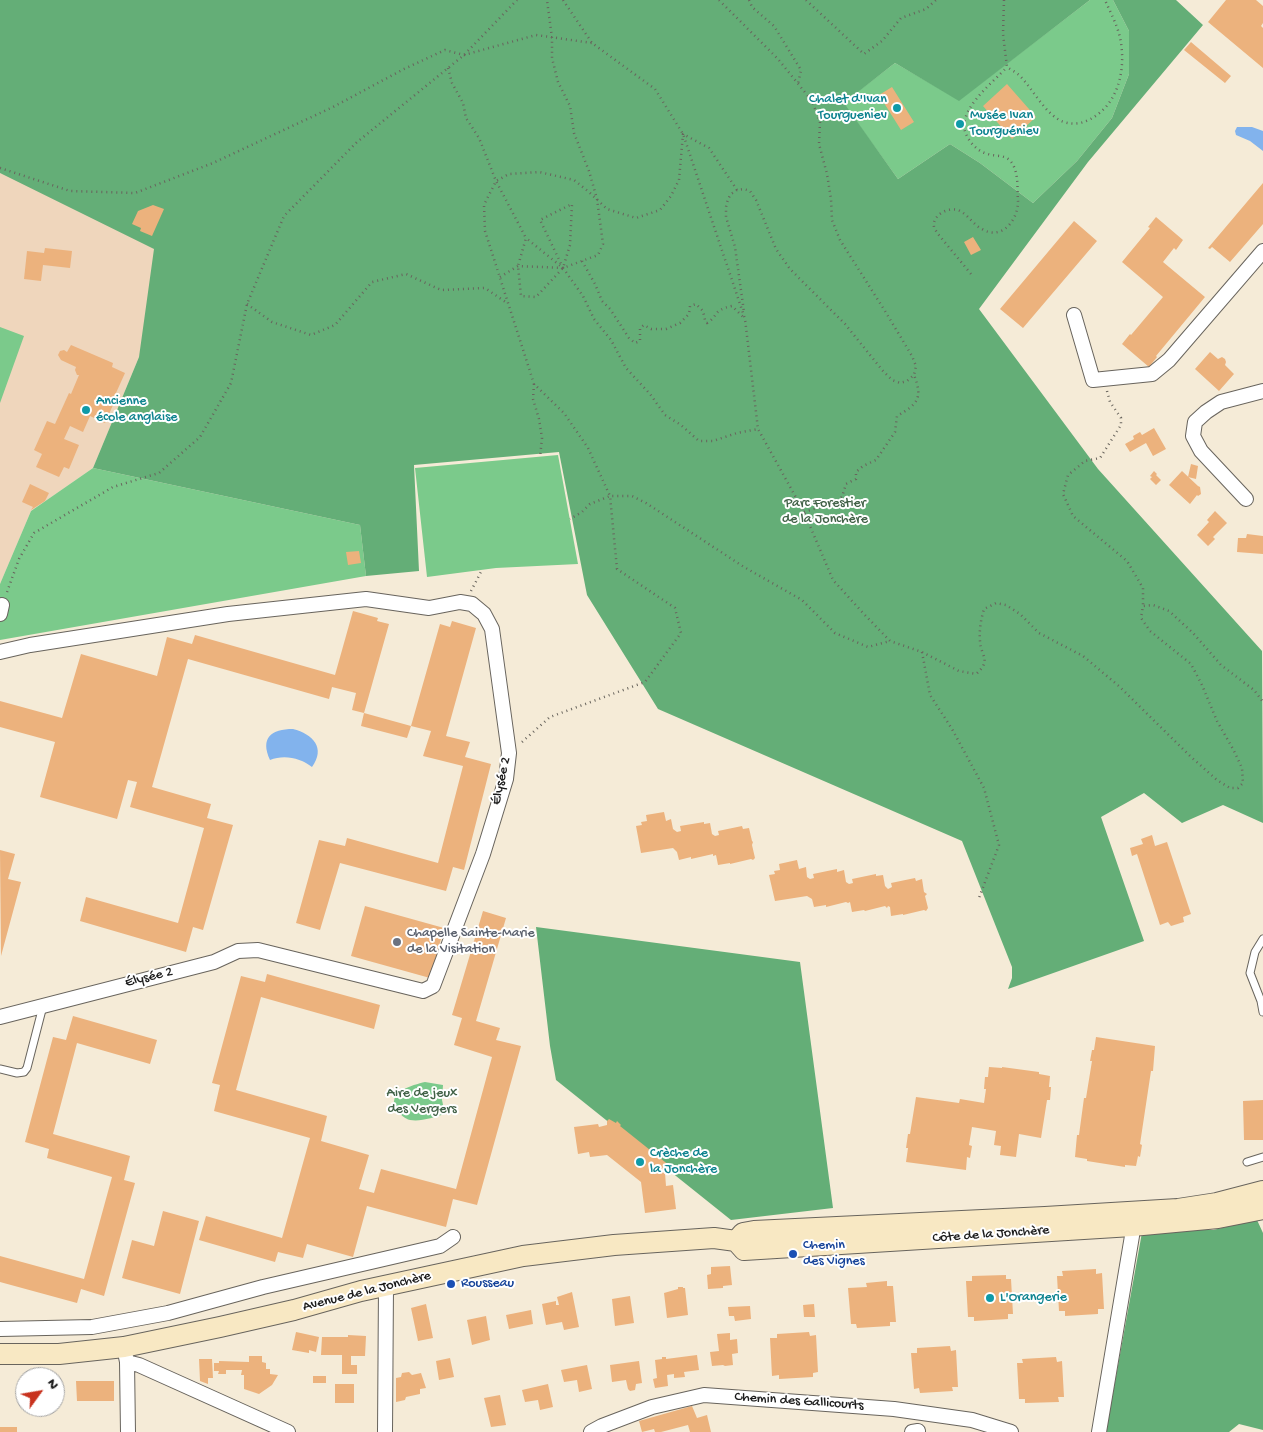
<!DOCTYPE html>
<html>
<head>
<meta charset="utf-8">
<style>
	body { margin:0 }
	#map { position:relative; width:1263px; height:1432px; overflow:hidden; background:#f5ebd7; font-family:"Gochi Hand",sans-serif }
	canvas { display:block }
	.north { position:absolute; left:15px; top:1367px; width:50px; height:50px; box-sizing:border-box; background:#fff; border:1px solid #a4a4a4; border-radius:50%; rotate:58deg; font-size:14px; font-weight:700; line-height:20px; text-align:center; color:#1c1c1c }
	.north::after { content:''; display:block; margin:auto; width:18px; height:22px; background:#c8321e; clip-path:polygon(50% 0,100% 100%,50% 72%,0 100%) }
</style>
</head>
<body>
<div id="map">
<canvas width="1263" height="1432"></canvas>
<div class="north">N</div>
</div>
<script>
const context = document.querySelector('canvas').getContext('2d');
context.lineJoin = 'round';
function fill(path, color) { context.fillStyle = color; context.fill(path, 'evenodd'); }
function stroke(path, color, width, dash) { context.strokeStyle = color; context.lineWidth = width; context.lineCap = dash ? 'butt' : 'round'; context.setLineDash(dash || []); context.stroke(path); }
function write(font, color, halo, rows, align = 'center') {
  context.font = font + ' "Gochi Hand",sans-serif'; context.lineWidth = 4; context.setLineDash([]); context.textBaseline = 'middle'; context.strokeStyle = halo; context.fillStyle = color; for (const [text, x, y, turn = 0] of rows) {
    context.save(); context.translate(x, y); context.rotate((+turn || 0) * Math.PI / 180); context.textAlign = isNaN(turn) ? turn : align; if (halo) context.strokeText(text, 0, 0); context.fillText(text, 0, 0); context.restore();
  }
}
const built = new Path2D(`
	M 0,173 L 123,211 L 196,215 L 139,357 L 93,468 L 31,511 L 0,584 Z`);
const green = new Path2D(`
	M 1090,0 L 1113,0 L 1129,31 L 1129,74 L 1112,118 L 1077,161 L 1033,203 L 980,163 L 950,144 L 898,179 L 843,103 L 895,63 L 959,100 Z
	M 0,327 L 24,336 L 0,403 Z
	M 558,455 L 578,564 L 496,568 L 427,577 L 415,468 Z
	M 93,468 L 360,525 L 366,576 L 0,640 L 0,584 L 31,511 Z
	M 425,1082 L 443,1085 L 442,1100 L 445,1114 C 434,1117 421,1122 410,1120 C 405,1119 400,1114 397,1110 C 385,1092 413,1085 425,1082 Z`);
const forest = new Path2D(`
	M 0,0 L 1090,0 L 959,101 L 895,63 L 844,103 L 898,179 L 950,144 L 980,163 L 1033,203 L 1077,161 L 1112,118 L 1129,74 L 1129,31 L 1113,0 L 1176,0 L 1203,25 L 1088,162 L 979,309 L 1098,469 L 1262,651 L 1263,823 L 1223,805 L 1182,823 L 1144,793 L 1101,817 L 1144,941 L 1008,989 L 1012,978 L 1012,967 L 962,841 L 658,709 L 587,595 L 559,452 L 414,465 L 419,571 L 366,576 L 360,525 L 93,468 L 139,357 L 154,249 L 0,173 Z
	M 536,927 L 800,962 L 833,1208 L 731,1220 L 556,1080 L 550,1046 Z
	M 1257,1220 L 1263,1233 L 1263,1430 L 1239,1424 L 1229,1432 L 1106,1432 L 1143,1227 L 1213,1230 Z`);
const water = new Path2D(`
	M 1237,127 L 1252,127 L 1263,131 L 1263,151 L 1250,141 L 1236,135 L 1235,131 Z
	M 293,729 C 313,734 326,748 312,767 C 301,758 284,754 270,760 C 260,738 271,729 293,729 Z`);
const building = new Path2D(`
	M 1226,0 L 1256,0 L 1263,6 L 1263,23 L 1261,26 L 1263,28 L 1263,68 L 1208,22 Z
	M 1191,42 L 1231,76 L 1225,83 L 1184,50 Z
	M 1007,84 L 1036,117 L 1012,139 L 983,106 Z
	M 892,87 L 914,122 L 901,130 L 879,95 Z
	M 1263,183 L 1263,224 L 1230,262 L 1212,247 L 1210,249 L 1208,248 Z
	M 153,205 L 164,209 L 152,236 L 140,231 L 141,228 L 132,224 L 138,211 Z
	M 1156,217 L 1183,240 L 1176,250 L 1174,248 L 1163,262 L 1205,297 L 1156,356 L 1157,357 L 1149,367 L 1122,344 L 1130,334 L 1131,335 L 1163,297 L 1122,262 L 1150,228 L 1148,227 Z
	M 1074,221 L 1097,241 L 1023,328 L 1000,309 Z
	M 973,237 L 981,250 L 971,255 L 964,242 Z
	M 45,248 L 72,251 L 70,268 L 43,265 L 41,281 L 24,279 L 27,251 L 44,253 Z
	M 71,345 L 113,363 L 112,367 L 125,373 L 111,404 L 113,405 L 105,423 L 90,416 L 83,432 L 70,426 L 64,439 L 79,445 L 69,469 L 64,467 L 59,477 L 36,467 L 42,454 L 34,450 L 47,421 L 55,424 L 69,393 L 71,394 L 79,375 L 77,375 L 75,370 L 76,367 L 61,360 L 58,355 L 60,351 L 64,350 L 67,352 Z
	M 1210,352 L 1218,359 L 1222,357 L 1225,359 L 1226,362 L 1225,365 L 1234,374 L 1219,391 L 1195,369 Z
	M 1154,428 L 1166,449 L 1153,456 L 1146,443 L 1130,452 L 1125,444 L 1134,439 L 1133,436 L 1140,432 L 1142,435 Z
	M 1191,464 L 1198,466 L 1196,479 L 1188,477 Z
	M 1154,471 L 1157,474 L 1156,475 L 1161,480 L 1156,485 L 1150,479 L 1152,477 L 1150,476 Z
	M 1182,471 L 1198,486 L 1200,487 L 1201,494 L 1198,496 L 1197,495 L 1190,504 L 1169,485 Z
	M 30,484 L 49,493 L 45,501 L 31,510 L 33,507 L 22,502 Z
	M 1215,511 L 1227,523 L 1213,537 L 1215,539 L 1208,546 L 1197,535 L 1209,522 L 1207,520 Z
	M 1247,534 L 1263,536 L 1263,554 L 1237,552 L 1238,538 L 1246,538 Z
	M 359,551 L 361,563 L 348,565 L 346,552 Z
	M 353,611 L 378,618 L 377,621 L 389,624 L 364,713 L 352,710 L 356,693 L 332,687 L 329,699 L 188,659 L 152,787 L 211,804 L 207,818 L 233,825 L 203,930 L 193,927 L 186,952 L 80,921 L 86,897 L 178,923 L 204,828 L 130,807 L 137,782 L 128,780 L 117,819 L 40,797 L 55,742 L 0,727 L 0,701 L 62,718 L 81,654 L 157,676 L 167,637 L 192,644 L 195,635 L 335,675 Z
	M 452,621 L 476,628 L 446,736 L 470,742 L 465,757 L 491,764 L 464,870 L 453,867 L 446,891 L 340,863 L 320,930 L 296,923 L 319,840 L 345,846 L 347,838 L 438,863 L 463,766 L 423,756 L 431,731 L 411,726 L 407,738 L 361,726 L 364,713 L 411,726 L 440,624 L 450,627 Z
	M 664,812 L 666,821 L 671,819 L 673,829 L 677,832 L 681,831 L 680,826 L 704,822 L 704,824 L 710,823 L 712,834 L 715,836 L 719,835 L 718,831 L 742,826 L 743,829 L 749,828 L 752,841 L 753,842 L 752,845 L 755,858 L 753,860 L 751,859 L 730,864 L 730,863 L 718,865 L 716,855 L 713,856 L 713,854 L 691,859 L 691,857 L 679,860 L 677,852 L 673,848 L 641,853 L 636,826 L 642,825 L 641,822 L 647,821 L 646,815 Z
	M 1152,835 L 1155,846 L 1167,842 L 1191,914 L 1183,917 L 1184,922 L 1171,926 L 1168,922 L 1160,925 L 1137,854 L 1132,856 L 1130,848 L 1143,844 L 1141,839 Z
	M 0,850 L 15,854 L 8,879 L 21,882 L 1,956 Z
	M 797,860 L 799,869 L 806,867 L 807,877 L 810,879 L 814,878 L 813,874 L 837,869 L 837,872 L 844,870 L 846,882 L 849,884 L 853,883 L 852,879 L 876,874 L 876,876 L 883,875 L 885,886 L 888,889 L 892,887 L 891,883 L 915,878 L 916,881 L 922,879 L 924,892 L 927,894 L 925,896 L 928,908 L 926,911 L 924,910 L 903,915 L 903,914 L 891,916 L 890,907 L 888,906 L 887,908 L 885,906 L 865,911 L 864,910 L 852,912 L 850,902 L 848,903 L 846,902 L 826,907 L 826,905 L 814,907 L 812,899 L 807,896 L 775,901 L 769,875 L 775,874 L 774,871 L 780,870 L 779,864 Z
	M 365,906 L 444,928 L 430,978 L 351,956 Z
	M 483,911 L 506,918 L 476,1021 L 500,1028 L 496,1040 L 521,1046 L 477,1205 L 453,1199 L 446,1227 L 367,1206 L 353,1257 L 307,1244 L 303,1258 L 278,1252 L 275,1262 L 199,1240 L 206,1216 L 282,1238 L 310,1138 L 214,1111 L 220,1085 L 212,1083 L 241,976 L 265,982 L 267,974 L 380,1005 L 374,1029 L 261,997 L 236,1090 L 327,1116 L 321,1141 L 369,1155 L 359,1189 L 374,1193 L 381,1169 L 456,1189 L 492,1057 L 454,1045 L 462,1018 L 452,1015 Z
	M 73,1016 L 157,1040 L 150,1064 L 77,1043 L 53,1134 L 130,1156 L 124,1180 L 135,1183 L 104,1296 L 81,1289 L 77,1303 L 0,1282 L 0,1256 L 84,1279 L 112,1177 L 47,1158 L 49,1149 L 25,1142 L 53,1037 L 66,1040 Z
	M 1096,1037 L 1155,1046 L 1153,1071 L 1151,1071 L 1140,1144 L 1142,1145 L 1140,1157 L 1138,1156 L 1136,1166 L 1125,1165 L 1125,1167 L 1087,1161 L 1087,1159 L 1075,1157 L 1077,1135 L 1079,1135 L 1084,1098 L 1086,1098 L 1092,1061 L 1090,1061 L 1092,1050 L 1094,1050 Z
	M 989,1067 L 1002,1068 L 1002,1067 L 1039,1072 L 1039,1074 L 1050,1076 L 1049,1087 L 1051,1087 L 1050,1100 L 1047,1100 L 1041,1138 L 1019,1134 L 1016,1157 L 1000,1155 L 1001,1146 L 994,1145 L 996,1131 L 972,1127 L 969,1145 L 972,1146 L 970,1158 L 967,1157 L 966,1170 L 906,1162 L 908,1148 L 906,1148 L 908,1134 L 910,1134 L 916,1097 L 959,1103 L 960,1099 L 984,1103 L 986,1089 L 984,1089 L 985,1077 L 988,1077 Z
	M 1263,1100 L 1263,1140 L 1244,1140 L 1243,1101 Z
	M 609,1119 L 616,1123 L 617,1121 L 621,1125 L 620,1126 L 670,1166 L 670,1169 L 665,1173 L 666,1186 L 673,1185 L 676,1209 L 645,1213 L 641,1182 L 607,1155 L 590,1157 L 589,1152 L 578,1154 L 574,1127 L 598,1124 L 599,1127 L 607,1125 L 607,1121 Z
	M 163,1211 L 199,1221 L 180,1294 L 122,1278 L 132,1240 L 154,1246 Z
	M 730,1266 L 732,1285 L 723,1286 L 723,1288 L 708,1289 L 707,1275 L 711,1274 L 711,1267 Z
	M 1096,1269 L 1096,1274 L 1102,1273 L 1104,1309 L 1098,1309 L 1098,1314 L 1065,1316 L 1065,1311 L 1059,1311 L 1057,1276 L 1063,1276 L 1062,1271 Z
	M 1006,1275 L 1006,1279 L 1011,1279 L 1013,1314 L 1008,1314 L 1008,1319 L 974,1321 L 974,1317 L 968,1317 L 966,1281 L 972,1281 L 972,1276 Z
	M 887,1281 L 887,1286 L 893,1286 L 896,1322 L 890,1322 L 890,1326 L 857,1328 L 856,1324 L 851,1324 L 848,1288 L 867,1287 L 866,1283 Z
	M 678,1287 L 683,1287 L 683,1288 L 685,1288 L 688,1315 L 667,1318 L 664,1293 L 678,1289 Z
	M 572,1292 L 579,1327 L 564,1330 L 562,1322 L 546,1325 L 542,1304 L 556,1301 L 556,1305 L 559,1305 L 557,1297 Z
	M 630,1296 L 634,1323 L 615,1326 L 612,1299 Z
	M 426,1304 L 433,1338 L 418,1341 L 411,1308 Z
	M 814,1304 L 815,1317 L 804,1317 L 803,1305 Z
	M 750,1306 L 751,1319 L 735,1321 L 734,1316 L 729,1316 L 728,1307 Z
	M 531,1310 L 533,1324 L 509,1329 L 506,1315 Z
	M 486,1316 L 490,1340 L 472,1345 L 467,1320 Z
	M 296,1332 L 319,1337 L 316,1352 L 309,1350 L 309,1353 L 292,1350 Z
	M 809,1332 L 810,1336 L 816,1335 L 818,1372 L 813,1373 L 813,1377 L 779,1379 L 779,1375 L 772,1376 L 770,1338 L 777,1338 L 777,1334 Z
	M 730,1333 L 730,1340 L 737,1339 L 738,1353 L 732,1354 L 733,1365 L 725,1366 L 723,1365 L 712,1366 L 710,1352 L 719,1351 L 717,1334 Z
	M 348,1335 L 366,1336 L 365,1356 L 351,1356 L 351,1365 L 357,1365 L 357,1374 L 342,1374 L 342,1355 L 321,1355 L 322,1337 L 348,1337 Z
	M 950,1346 L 951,1351 L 956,1350 L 958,1387 L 952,1387 L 953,1391 L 920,1393 L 919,1388 L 914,1389 L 911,1353 L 917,1353 L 917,1348 Z
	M 697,1355 L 699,1370 L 684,1372 L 685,1377 L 674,1378 L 674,1374 L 667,1375 L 668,1386 L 655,1388 L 653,1379 L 657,1378 L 655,1360 L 662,1359 L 662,1357 L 666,1357 L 666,1359 Z
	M 249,1356 L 262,1356 L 262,1362 L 266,1363 L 266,1369 L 270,1369 L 270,1374 L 278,1375 L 272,1385 L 259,1394 L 244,1389 L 244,1375 L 241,1375 L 242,1370 L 226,1370 L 226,1374 L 218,1374 L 219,1371 L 214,1371 L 214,1363 L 219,1363 L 219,1361 L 249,1362 Z
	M 1056,1357 L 1057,1362 L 1062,1361 L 1064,1397 L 1058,1397 L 1059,1402 L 1025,1403 L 1025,1399 L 1019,1399 L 1017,1363 L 1023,1363 L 1022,1359 Z
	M 450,1358 L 454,1377 L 439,1380 L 436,1361 Z
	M 199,1359 L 212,1359 L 213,1378 L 208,1378 L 208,1384 L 200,1381 Z
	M 639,1361 L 642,1383 L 636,1384 L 635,1390 L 630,1391 L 628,1389 L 626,1380 L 612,1382 L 610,1365 Z
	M 587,1365 L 592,1389 L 579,1392 L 577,1380 L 564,1382 L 561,1370 Z
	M 409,1372 L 412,1375 L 421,1373 L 426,1388 L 420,1389 L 420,1394 L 406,1397 L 405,1400 L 396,1402 L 396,1378 L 401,1377 L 402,1373 Z
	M 313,1376 L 326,1376 L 326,1383 L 313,1383 Z
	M 76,1381 L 114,1381 L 114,1401 L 77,1401 Z
	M 335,1384 L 354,1384 L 354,1403 L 335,1403 Z
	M 548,1384 L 553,1407 L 540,1410 L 538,1400 L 525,1402 L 522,1390 Z
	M 500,1395 L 506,1425 L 491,1427 L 484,1398 Z
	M 692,1406 L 697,1418 L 707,1415 L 711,1432 L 690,1432 L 688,1425 L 661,1432 L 655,1432 L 654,1429 L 642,1432 L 639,1421 Z
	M 0,1427 L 17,1427 L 17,1432 L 0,1432 Z`);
const path = new Path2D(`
	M 563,0 L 592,43 L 655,89 L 683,134 L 745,319 L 758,429 L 804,512 L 833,580 L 863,613 L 890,641 L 922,652 L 959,671 L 976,674 C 992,660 981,657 980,641 C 979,630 981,619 984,609 L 996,603 L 1006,605 L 1020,614 L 1039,633 L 1083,656 L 1120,687 L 1190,756 L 1217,780 L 1230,788 L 1238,788 L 1243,783 L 1242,768 L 1233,749 L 1217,721 L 1202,685 L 1191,664 L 1150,631 L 1141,618 L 1143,606 L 1153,605 L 1169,611 L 1193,633 L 1221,665 L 1254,690 L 1263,702
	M 719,0 L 778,59 L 812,101 L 820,122 L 819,144 L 827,174 L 831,199 L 832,220 L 840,240 L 885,311 L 912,356 L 916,366 L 914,375 L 907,381 L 900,383 L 892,380 L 883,371 L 845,324 L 790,269 L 776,249 L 756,200 L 750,191 L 744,189 L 737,190 L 731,194 L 728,199 L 726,207 L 726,217 L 735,247 L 744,312
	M 749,0 L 752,7 L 774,26 L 801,70 L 798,84
	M 806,0 L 864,54 L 882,41 L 901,18 L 926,9 L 936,0
	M 1004,0 L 1003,34 L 1007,67 C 1011,70 1016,72 1020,76 C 1033,89 1046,116 1064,122 C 1076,126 1087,122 1097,115 C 1119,99 1125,69 1121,43 C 1119,28 1111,14 1105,0
	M 448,68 L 452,83 L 463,103 L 466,118 L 479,138 L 496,181 L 526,238 L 518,266 L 521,296 L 536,297 L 563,268 L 570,245 L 572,204 L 540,220 L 563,268 L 526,238
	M 0,168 L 70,191 L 135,193 L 213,163 L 333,107 L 404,69 L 445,50 L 464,55 L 536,35 L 592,43
	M 737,190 L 709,148 L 683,134 L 679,180 L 671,196 L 660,210 L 636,218 L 607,209 L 589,192 L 574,180 L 539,172 L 509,174 L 496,181 L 484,205 L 485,231 L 534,384 L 564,413 L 588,448 L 610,496 L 632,496 L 646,503 L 744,567 L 802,600 L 835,633 L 868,647 L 890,641
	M 582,261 L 595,284 L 602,301 L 610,309 L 629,338 L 635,343 L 640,341 L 640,328 L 644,325 L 651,329 L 666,329 L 680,323 L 689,314 L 690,306 L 696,304 L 703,311 L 705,320 L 707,323 C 719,315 713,310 732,306 L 744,318
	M 563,268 L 583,296 L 594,319 L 611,340 L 626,368 L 650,394 L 665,415 L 681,425 L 699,441 L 713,441 L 737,433 L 758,429
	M 971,274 L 938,234 C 937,232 935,230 934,227 C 932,215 948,207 958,210 C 968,214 973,225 982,229 C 1002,241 1018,220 1018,201 C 1017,189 1019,174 1012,163 C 1006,154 997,157 988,154 C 979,152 972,145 968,138 C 952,113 992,84 1007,67
	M 500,277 L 518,266 L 563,268 L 598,255 L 603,244 L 597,199 L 589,171 L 574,133 L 570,106 L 558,82 L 552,58 L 552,38 L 547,0
	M 247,304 L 272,322 L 311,335 L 335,325 L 372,282 L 406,274 L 441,290 L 485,288 L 507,303
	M 534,384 L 533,399 L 539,419 L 542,438 L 540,457
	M 1107,391 L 1110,402 L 1121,418 L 1121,425 L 1100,458 L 1085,461 L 1068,475 L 1063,494 L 1073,516 L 1127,561 L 1143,588 L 1143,606
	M 804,512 L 831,504 L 842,497 L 846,484 L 856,479 L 856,472 L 863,466 L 876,460 L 895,432 L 897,416 C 918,404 923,398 914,375
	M 471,591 L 482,570
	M 7,592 L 19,559 L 34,533 L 113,487 L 159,473 L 200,437 L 231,383 L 247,304 L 284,216 L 356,143 L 464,55 L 517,0
	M 922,652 L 930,695 L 952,729 L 984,788 L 999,845 L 979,898
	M 522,742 L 550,717 L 645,682 L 681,633 L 675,608 L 617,569 L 610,496 L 590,504 L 582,512 L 570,519`);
const lane = new Path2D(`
	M 1263,939 L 1255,952 L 1250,973 L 1261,1001 L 1263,1012
	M 0,1069 L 17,1073 L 24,1072 L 27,1068 L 43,1006
	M 1247,1162 L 1263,1157`);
const street = new Path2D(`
	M 1074,315 L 1093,380 L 1152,374 L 1169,360 L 1263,251
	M 1246,499 L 1201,451 L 1193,436 L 1195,422 L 1206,412 L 1221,402 L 1263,391
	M 0,614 L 2,605
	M 0,652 L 30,645 L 228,614 L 366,599 L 429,608 L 460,602 L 472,604 L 484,614 L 492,629 L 509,753 L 506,779 L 483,854 L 433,986 L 423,991 L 258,950 L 238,951 L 214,962 L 0,1017
	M 0,1329 L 92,1327 L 168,1313 L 263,1287 L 440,1246 L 453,1237
	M 124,1347 L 127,1362 L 139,1365 L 288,1432
	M 127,1362 L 128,1432
	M 385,1432 L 386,1286
	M 591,1432 L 602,1426 L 652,1407 L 704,1395 L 894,1409 L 972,1420 L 1011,1432
	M 912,1432 L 918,1431
	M 1099,1432 L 1132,1236 L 1132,1226`);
const secondary = new Path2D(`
	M 736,1241 L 743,1233 L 754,1231 L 1045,1217 L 1178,1209 L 1217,1203 L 1263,1191
	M 0,1354 L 59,1354 L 124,1347 L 220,1327 L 294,1310 L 361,1291 L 523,1256 L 614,1245 L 714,1238 L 736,1241 L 744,1250 L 1132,1226 L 1218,1218 L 1263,1209`);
const markers = [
	[897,108,5,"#0f9aa8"],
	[960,124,5,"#0f9aa8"],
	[86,410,5,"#0f9aa8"],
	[397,942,5,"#6b7280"],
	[640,1162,5,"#0f9aa8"],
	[793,1254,5,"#1a4fb4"],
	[451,1284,5,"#1a4fb4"],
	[990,1298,5,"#0f9aa8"]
];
const cultureNames = [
	["Chalet d'Ivan",887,100,"right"],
	["Tourgueniev",887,116,"right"],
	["Musée Ivan",970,116],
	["Tourguéniev",970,132],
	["Ancienne",96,402],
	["école anglaise",96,418],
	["Crèche de",650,1154],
	["la Jonchère",650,1170],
	["L'Orangerie",1000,1298]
];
const parkNames = [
	["Parc Forestier",825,504],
	["de la Jonchère",825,520],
	["Aire de jeux",422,1094],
	["des Vergers",422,1110]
];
const streetNames = [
	["Élysée 2",502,781,-78],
	["Élysée 2",149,978,-14],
	["Côte de la Jonchère",991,1235,-4],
	["Avenue de la Jonchère",367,1292,-14],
	["Chemin des Gallicourts",799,1402,4]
];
const worshipNames = [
	["Chapelle Sainte-Marie",407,934],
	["de la Visitation",407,950]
];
const transitNames = [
	["Chemin",803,1246],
	["des Vignes",803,1262],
	["Rousseau",461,1284]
];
fill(built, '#efd6bc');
fill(green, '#7bca8b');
fill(forest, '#64ae77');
fill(water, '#82b3ed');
fill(building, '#ecb27d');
stroke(lane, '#68645d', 9);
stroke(street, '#68645d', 16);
stroke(secondary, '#68645d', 22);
stroke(path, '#68645d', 2.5, [1, 4]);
stroke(lane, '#fff', 7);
stroke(street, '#fff', 14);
stroke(secondary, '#f8e8c3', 20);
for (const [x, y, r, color] of markers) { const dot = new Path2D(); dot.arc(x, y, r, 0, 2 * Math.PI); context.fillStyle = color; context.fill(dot); stroke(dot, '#fff', 2); }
write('14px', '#0d838f', '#fff', cultureNames, 'left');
write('14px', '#426248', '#fff', parkNames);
write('14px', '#1c1c1c', '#fff', streetNames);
write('14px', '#5b616d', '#fff', worshipNames, 'left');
write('14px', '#164399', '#fff', transitNames, 'left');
</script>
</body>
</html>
